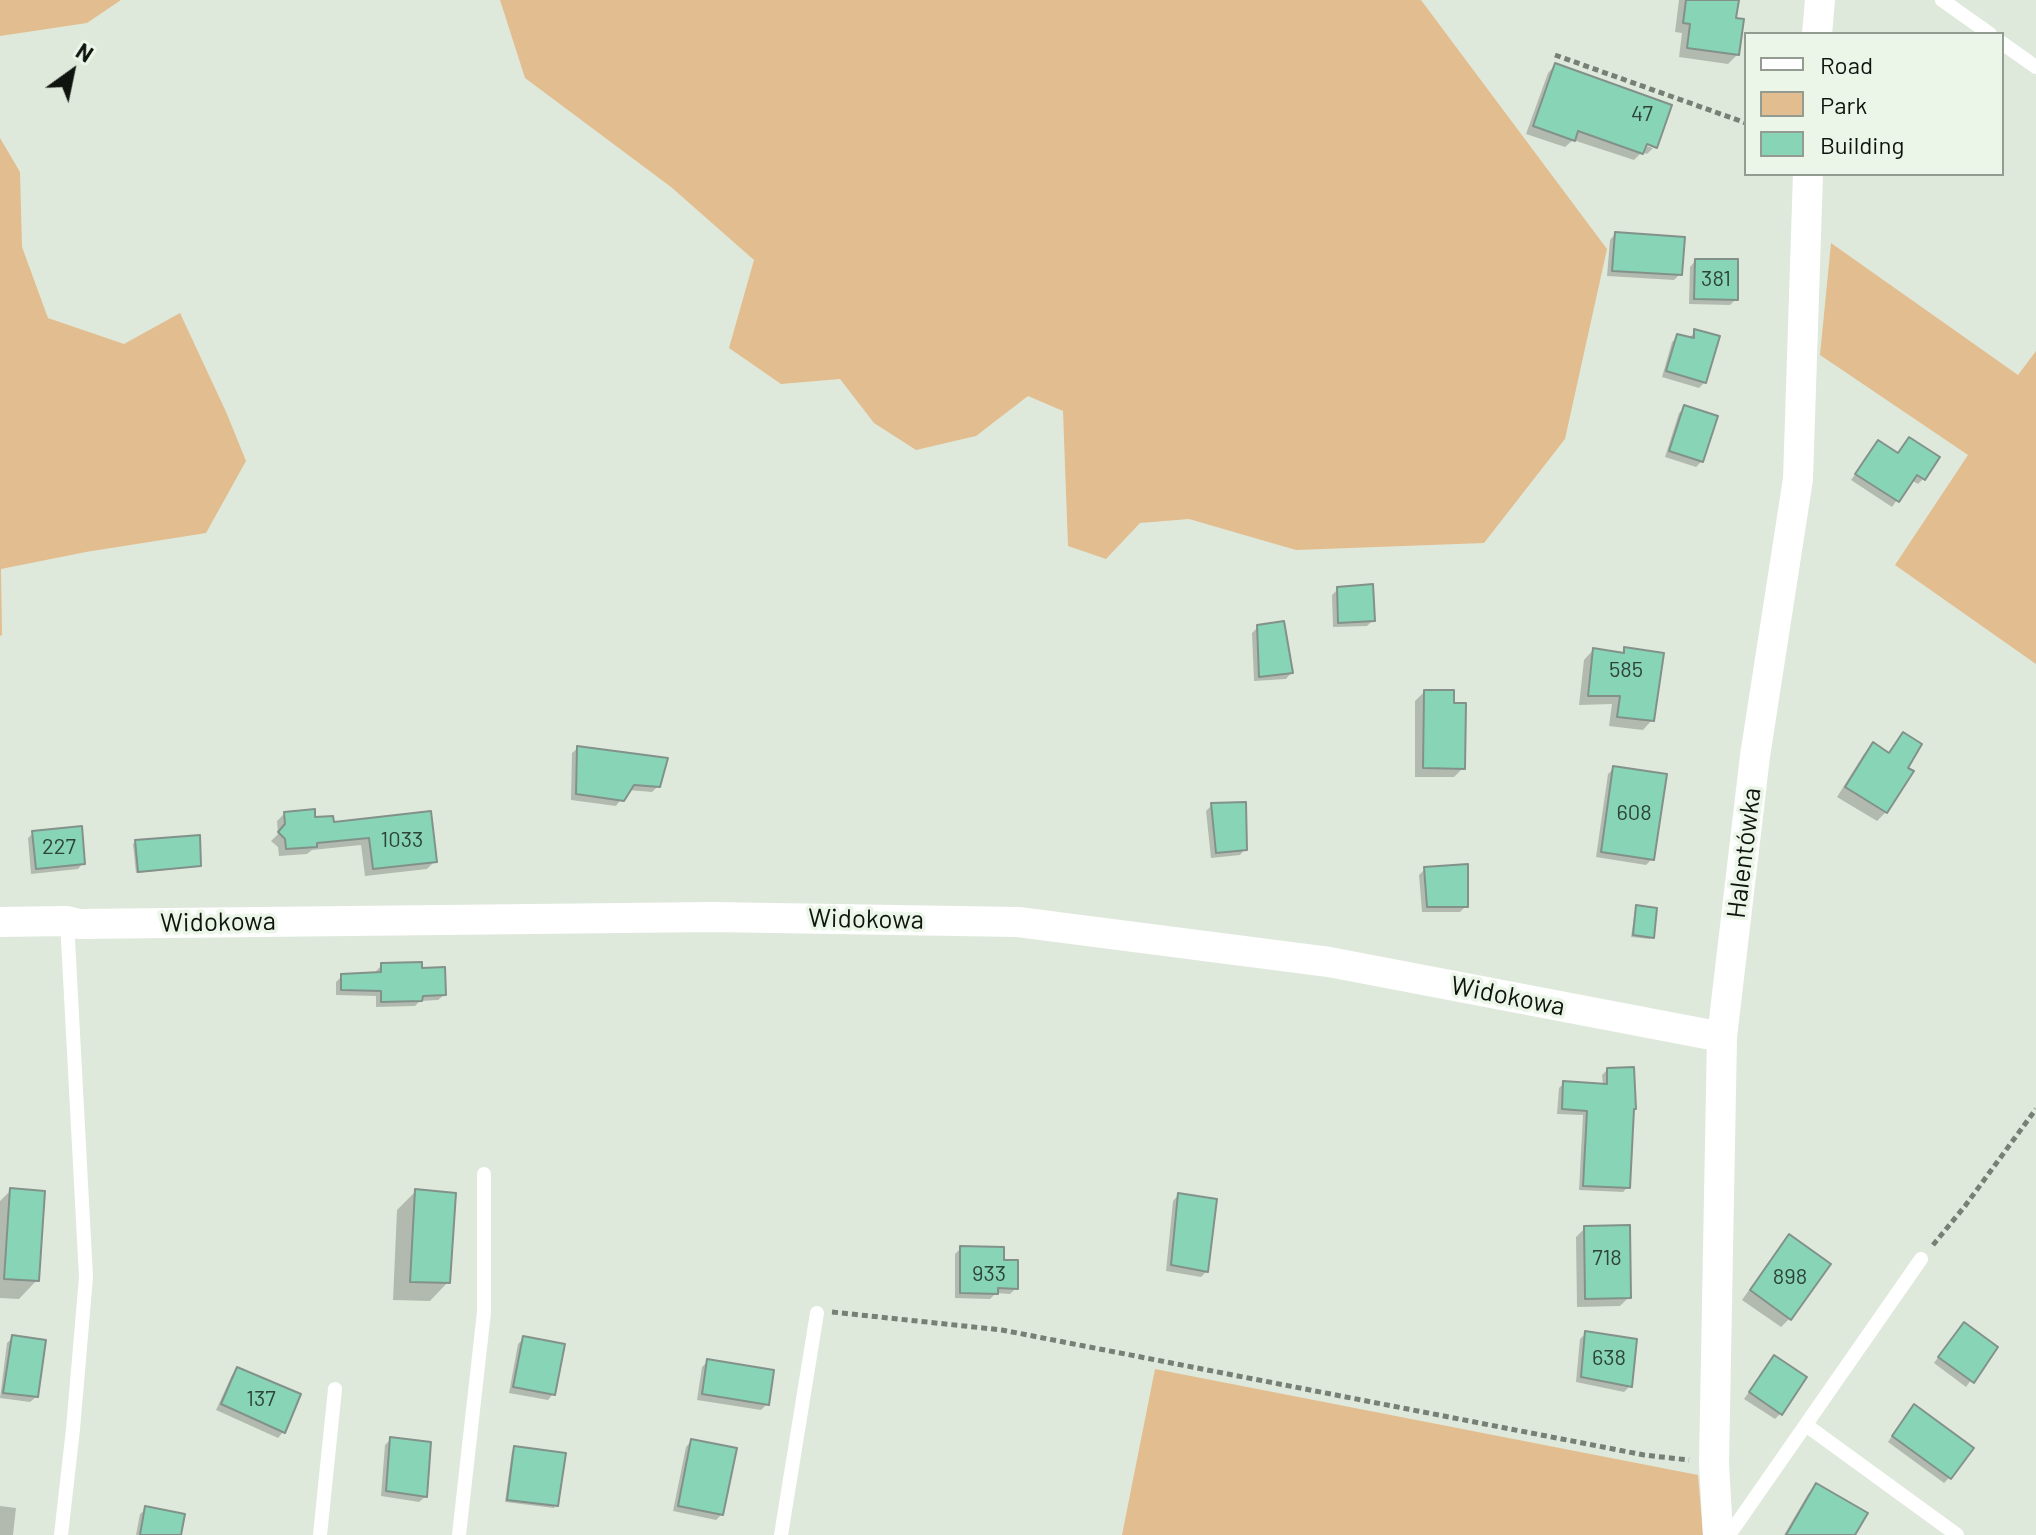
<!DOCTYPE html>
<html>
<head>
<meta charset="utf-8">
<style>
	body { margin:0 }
	#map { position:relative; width:2036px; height:1535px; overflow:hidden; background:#dfe9db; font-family:Barlow,sans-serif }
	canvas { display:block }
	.legend { position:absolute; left:1744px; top:32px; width:260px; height:144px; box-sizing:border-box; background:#ecf6e8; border:2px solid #949c91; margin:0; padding:10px 14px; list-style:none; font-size:24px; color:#10140f }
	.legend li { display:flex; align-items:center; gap:16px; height:40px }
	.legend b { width:40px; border:2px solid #949c91 }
	.north { position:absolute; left:32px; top:32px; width:80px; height:80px; -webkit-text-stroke:6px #ecf6e8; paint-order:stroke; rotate:33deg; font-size:22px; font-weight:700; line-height:32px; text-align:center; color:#10140f }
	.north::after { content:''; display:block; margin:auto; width:28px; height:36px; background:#10140f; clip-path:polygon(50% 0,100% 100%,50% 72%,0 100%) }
</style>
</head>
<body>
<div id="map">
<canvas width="2036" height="1535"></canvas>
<ul class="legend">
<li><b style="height:10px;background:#fff"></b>Road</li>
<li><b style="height:22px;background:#e2bd8f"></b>Park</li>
<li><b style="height:22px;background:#87d4b7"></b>Building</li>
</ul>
<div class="north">N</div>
</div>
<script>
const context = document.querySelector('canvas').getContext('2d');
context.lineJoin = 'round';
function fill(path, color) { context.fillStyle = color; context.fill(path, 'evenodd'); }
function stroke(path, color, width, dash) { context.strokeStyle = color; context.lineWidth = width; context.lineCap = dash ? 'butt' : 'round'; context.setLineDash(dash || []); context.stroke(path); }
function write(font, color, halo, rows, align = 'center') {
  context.font = font + ' Barlow,sans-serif'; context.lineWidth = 7; context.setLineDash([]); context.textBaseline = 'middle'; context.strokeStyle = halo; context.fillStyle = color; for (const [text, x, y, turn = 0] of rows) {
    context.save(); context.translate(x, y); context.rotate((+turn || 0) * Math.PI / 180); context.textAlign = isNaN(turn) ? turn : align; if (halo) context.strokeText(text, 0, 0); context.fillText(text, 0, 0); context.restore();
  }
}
const green = new Path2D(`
	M 0,0 L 121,0 L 87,23 L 0,36 Z
	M 500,0 L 1421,0 L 1607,249 L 1565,439 L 1484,543 L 1296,550 L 1189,519 L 1140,523 L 1106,559 L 1068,546 L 1063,411 L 1028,396 L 976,436 L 916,450 L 874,423 L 840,379 L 781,384 L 729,348 L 754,260 L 671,187 L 525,78 Z
	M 0,138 L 20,172 L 22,247 L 48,318 L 124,344 L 180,313 L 227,414 L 246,461 L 206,533 L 86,552 L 1,569 L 2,635 L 0,636 Z
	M 1831,243 L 2018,375 L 2036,351 L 2036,664 L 1895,565 L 1968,455 L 1820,355 Z
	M 1155,1369 L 1698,1475 L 1703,1535 L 1122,1535 Z`);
const shadow = new Path2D(`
	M 1679,0 L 1737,0 L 1734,20 L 1738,54 L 1728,64 L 1679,57 L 1682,33 L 1675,32 Z
	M 1555,65 L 1669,106 L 1655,146 L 1653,148 L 1653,144 L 1638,139 L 1636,143 L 1653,148 L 1647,154 L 1642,152 L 1634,160 L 1573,140 L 1565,147 L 1526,134 L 1548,73 Z
	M 1615,234 L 1680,274 L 1674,280 L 1607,276 L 1610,240 Z
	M 1695,261 L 1736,299 L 1730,305 L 1689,304 L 1690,267 Z
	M 1695,331 L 1705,382 L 1699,388 L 1662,377 L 1672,342 L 1678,336 L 1689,339 Z
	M 1685,407 L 1702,461 L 1696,467 L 1665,457 L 1679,413 Z
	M 1878,442 L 1923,479 L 1918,484 L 1911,480 L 1892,507 L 1851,480 Z
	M 1338,589 L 1373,620 L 1367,626 L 1333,627 L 1332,595 Z
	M 1258,627 L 1291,673 L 1286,679 L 1254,681 L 1252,633 Z
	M 1625,649 L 1652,720 L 1643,730 L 1609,726 L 1612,704 L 1579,705 L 1584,660 L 1593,650 L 1619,655 Z
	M 1424,692 L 1452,705 L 1463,768 L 1454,777 L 1415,777 L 1415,701 Z
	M 1903,734 L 1886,812 L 1877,821 L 1837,797 L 1864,754 L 1873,745 L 1887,754 Z
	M 578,748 L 658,786 L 652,792 L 628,790 L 616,806 L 571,800 L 572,753 Z
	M 1614,768 L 1652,859 L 1646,865 L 1596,857 L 1608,774 Z
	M 1212,805 L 1245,849 L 1240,855 L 1211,858 L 1206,811 Z
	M 285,813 L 332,824 L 435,861 L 427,869 L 365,876 L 361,845 L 312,850 L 307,854 L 279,856 L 278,847 L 271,841 L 278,834 L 277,821 Z
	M 33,833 L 83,863 L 78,869 L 31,874 L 28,838 Z
	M 136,841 L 199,865 L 196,867 L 136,873 L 133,844 Z
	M 1425,869 L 1466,906 L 1460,912 L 1422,912 L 1419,875 Z
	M 1637,907 L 1652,937 L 1650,939 L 1631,937 L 1635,910 Z
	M 382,965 L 420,970 L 444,995 L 438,1000 L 420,1001 L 415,1006 L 376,1007 L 376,996 L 336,995 L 336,982 L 342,976 L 376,975 L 376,971 Z
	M 1607,1070 L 1628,1187 L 1623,1192 L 1579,1190 L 1583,1115 L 1557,1114 L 1559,1088 L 1564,1083 L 1603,1085 L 1602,1075 Z
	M 11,1190 L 37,1280 L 19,1299 L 0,1298 L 0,1201 Z
	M 416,1191 L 448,1282 L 430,1301 L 393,1300 L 397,1210 Z
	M 1178,1195 L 1206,1272 L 1201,1277 L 1166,1271 L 1173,1201 Z
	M 1585,1228 L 1629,1297 L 1620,1306 L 1577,1307 L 1576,1237 Z
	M 1789,1237 L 1790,1318 L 1781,1327 L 1742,1300 L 1780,1246 Z
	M 961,1248 L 1002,1262 L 1016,1288 L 1010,1294 L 996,1293 L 990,1299 L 955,1298 L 955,1254 Z
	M 1958,1330 L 1995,1347 L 1966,1387 L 1934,1363 Z
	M 1585,1334 L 1630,1386 L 1624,1392 L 1576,1382 L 1580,1339 Z
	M 13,1337 L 36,1397 L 30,1402 L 0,1398 L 7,1343 Z
	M 524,1338 L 553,1394 L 548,1400 L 509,1393 L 518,1344 Z
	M 1774,1357 L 1781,1413 L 1775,1419 L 1744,1399 Z
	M 708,1361 L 767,1404 L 761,1410 L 697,1400 L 702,1367 Z
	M 238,1369 L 283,1432 L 278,1438 L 216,1410 L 232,1375 Z
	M 1908,1412 L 1950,1477 L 1944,1483 L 1888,1442 Z
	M 391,1439 L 425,1497 L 419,1502 L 381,1496 L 385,1445 Z
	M 691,1441 L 722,1514 L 716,1520 L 673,1511 L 686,1447 Z
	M 514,1449 L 556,1505 L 554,1508 L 505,1502 L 512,1451 Z
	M 1817,1485 L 1853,1535 L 1784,1535 L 1808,1494 Z
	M 0,1506 L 16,1508 L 13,1535 L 0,1535 Z
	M 146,1509 L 179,1535 L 136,1535 L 140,1514 Z`);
const building = new Path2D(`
	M 1686,0 L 1739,0 L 1736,18 L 1744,19 L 1739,55 L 1687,48 L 1690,24 L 1683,23 Z
	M 1555,63 L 1672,105 L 1657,148 L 1647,144 L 1643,154 L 1578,131 L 1575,141 L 1533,126 Z
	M 1615,232 L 1685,237 L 1682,275 L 1612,271 Z
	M 1695,259 L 1738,259 L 1738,300 L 1694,299 Z
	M 1694,329 L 1720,336 L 1706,383 L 1666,371 L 1677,334 L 1694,338 Z
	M 1684,405 L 1718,416 L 1703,462 L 1669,451 Z
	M 1909,437 L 1940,457 L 1925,480 L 1917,475 L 1899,502 L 1855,474 L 1878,440 L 1898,453 Z
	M 1373,584 L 1375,621 L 1338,623 L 1337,587 Z
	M 1284,621 L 1293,673 L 1259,677 L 1257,625 Z
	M 1624,647 L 1664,653 L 1654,721 L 1617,717 L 1620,696 L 1588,696 L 1593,648 L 1624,653 Z
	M 1424,690 L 1454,690 L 1454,703 L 1466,703 L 1465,769 L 1423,768 Z
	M 1903,732 L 1922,744 L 1908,768 L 1914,771 L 1887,813 L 1845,787 L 1873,742 L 1889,753 Z
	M 577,746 L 668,758 L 660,787 L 634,785 L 624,801 L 576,794 Z
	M 1613,766 L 1667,774 L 1654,860 L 1601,852 Z
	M 1246,802 L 1247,850 L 1216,853 L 1211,803 Z
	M 315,809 L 315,817 L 333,816 L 334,822 L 431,811 L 437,862 L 373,869 L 369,838 L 317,843 L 317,847 L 286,849 L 285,839 L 278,832 L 285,824 L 284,812 Z
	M 82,826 L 85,864 L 36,869 L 32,831 Z
	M 200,835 L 201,866 L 138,872 L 135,840 Z
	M 1468,864 L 1468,907 L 1427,907 L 1424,867 Z
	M 1636,905 L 1657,908 L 1654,938 L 1633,935 Z
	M 422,962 L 422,968 L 445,967 L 446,995 L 423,996 L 422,1001 L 381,1002 L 381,991 L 341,990 L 341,974 L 381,972 L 381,963 Z
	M 1634,1067 L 1636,1109 L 1634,1109 L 1630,1188 L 1583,1186 L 1587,1111 L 1562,1109 L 1563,1081 L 1607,1084 L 1607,1068 Z
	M 10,1188 L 45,1191 L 39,1281 L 4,1279 Z
	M 415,1189 L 456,1193 L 450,1283 L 410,1282 Z
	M 1178,1193 L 1217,1199 L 1208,1272 L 1171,1265 Z
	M 1630,1225 L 1631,1298 L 1585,1299 L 1584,1226 Z
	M 1789,1234 L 1831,1264 L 1791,1320 L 1750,1290 Z
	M 960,1246 L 1004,1247 L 1004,1260 L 1018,1260 L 1018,1289 L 998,1288 L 998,1294 L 960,1293 Z
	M 1964,1322 L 1998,1347 L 1974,1383 L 1938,1357 Z
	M 1585,1331 L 1637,1339 L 1632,1387 L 1581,1377 Z
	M 12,1335 L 46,1340 L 38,1397 L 3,1393 Z
	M 523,1336 L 565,1344 L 555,1395 L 513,1387 Z
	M 1774,1355 L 1807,1377 L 1782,1415 L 1749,1392 Z
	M 707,1359 L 774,1370 L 769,1405 L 702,1394 Z
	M 237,1367 L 301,1394 L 285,1433 L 221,1404 Z
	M 1914,1404 L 1974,1448 L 1951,1479 L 1892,1436 Z
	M 390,1437 L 431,1442 L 427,1497 L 386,1491 Z
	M 691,1439 L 737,1448 L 723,1515 L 678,1506 Z
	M 514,1446 L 566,1453 L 558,1506 L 507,1500 Z
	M 1816,1483 L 1868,1513 L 1855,1535 L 1786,1535 Z
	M 145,1506 L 185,1514 L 181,1535 L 140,1535 Z`);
const path = new Path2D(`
	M 1555,55 L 1746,123
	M 1933,1245 L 1965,1206 L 2036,1109
	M 832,1312 L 1002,1330 L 1644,1455 L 1689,1460`);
const lane = new Path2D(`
	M 1942,0 L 1990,34
	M 2002,43 L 2036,67
	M 1806,1425 L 1957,1535
	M 61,1535 L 73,1429 L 86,1277 L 67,921
	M 320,1535 L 335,1389
	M 459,1535 L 484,1312 L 484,1174
	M 781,1535 L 817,1313
	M 1729,1535 L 1921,1259`);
const street = new Path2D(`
	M 1817,34 L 1820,0
	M 0,922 L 67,921 L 79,924 L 712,917 L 1018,922 L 1329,962 L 1722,1037
	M 1718,1535 L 1714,1463 L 1722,1037 L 1755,756 L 1798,479 L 1808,174`);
const numberNames = [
	["47",1642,114],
	["381",1716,279],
	["585",1626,670],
	["608",1634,813],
	["1033",402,840],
	["227",59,847],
	["718",1607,1258],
	["933",989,1274],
	["898",1790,1277],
	["638",1609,1358],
	["137",261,1399]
];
const streetNames = [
	["Halentówka",1744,853,-83],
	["Widokowa",866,919,1],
	["Widokowa",218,922,-1],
	["Widokowa",1508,996,11]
];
fill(green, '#e2bd8f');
fill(shadow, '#0003');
fill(building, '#87d4b7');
stroke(building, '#82928b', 2);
stroke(path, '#787f75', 5, [6, 4]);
stroke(lane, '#fff', 14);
stroke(street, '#fff', 30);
write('22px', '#2e4439', null, numberNames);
write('26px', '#10140f', '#ecf6e8', streetNames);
</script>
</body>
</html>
